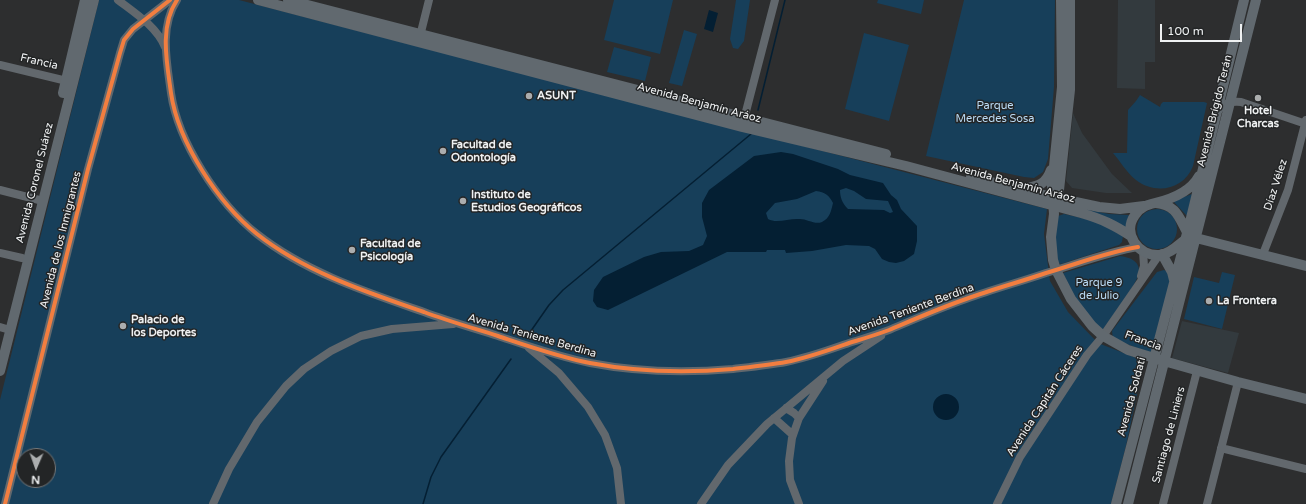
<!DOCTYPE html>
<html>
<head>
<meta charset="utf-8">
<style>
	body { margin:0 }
	#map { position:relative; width:1306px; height:504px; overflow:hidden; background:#2d2e2f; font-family:"Varela Round",sans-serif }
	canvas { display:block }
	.north { position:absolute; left:16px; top:448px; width:40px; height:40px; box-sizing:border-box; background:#232526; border:1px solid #757778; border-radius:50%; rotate:182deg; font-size:11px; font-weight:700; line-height:16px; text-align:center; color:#eff1f2 }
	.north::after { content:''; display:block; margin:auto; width:14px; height:18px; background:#abadae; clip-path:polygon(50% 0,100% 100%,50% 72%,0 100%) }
	.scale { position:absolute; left:1160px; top:24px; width:82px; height:18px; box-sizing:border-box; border:2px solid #eff1f2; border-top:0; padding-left:5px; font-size:12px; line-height:14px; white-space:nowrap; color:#eff1f2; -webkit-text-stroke:3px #232526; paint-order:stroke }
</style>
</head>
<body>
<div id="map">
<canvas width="1306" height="504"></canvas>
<div class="north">N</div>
<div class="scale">100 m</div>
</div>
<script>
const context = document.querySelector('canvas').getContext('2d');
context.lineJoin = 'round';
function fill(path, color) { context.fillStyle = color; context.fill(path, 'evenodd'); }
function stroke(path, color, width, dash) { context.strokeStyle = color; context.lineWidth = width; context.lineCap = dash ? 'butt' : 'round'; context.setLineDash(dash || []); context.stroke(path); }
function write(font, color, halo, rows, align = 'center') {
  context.font = font + ' "Varela Round",sans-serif'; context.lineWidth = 3; context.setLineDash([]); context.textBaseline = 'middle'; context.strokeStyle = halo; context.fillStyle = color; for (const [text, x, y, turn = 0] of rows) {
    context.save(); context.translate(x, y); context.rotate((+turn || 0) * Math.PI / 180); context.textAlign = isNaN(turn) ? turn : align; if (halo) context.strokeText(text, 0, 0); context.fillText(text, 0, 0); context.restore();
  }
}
const built = new Path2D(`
	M 1118,0 L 1155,0 L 1155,62 L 1145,62 L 1145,89 L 1117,88 Z
	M 1073,113 L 1082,133 L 1112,174 L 1132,193 L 1106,193 L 1072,188 L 1066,181 Z
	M 1182,321 L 1239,333 L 1228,373 L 1172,358 Z`);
const green = new Path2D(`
	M 99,0 L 239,0 L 1047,209 L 1044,234 L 1050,281 L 1068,312 L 1098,343 L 1134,357 L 1143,365 L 1126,446 L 1111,504 L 0,504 L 0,400 ZM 24,456 L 48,456 L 48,480 L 24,480 Z
	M 614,0 L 673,0 L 660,54 L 604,40 Z
	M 736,0 L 750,0 L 744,41 L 738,49 L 733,48 L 730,39 Z
	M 878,0 L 924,0 L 921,14 L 877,3 Z
	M 964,0 L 1055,0 L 1054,87 L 1048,159 L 1043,172 L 1034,178 L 1024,177 L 926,156 Z
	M 684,30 L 697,34 L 682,86 L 669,83 Z
	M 864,33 L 909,45 L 889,121 L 845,109 Z
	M 614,47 L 651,57 L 645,81 L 607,72 Z
	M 1140,95 L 1160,107 L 1161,104 L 1163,102 L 1204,102 L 1207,103 L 1193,166 C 1184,190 1155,195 1136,180 C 1127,173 1120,161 1113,153 L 1127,153 L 1128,110 L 1136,101 Z
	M 1192,194 L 1187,216 L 1173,201 Z
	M 1065,205 L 1109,214 L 1128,215 L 1130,216 L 1127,228 Z
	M1137 229a20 20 0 1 1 40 0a20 20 0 1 1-40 0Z
	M 1064,214 L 1100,222 L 1123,236 L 1122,242 L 1119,245 L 1061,264 L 1057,262 L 1055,239 L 1058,216 Z
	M 1120,256 C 1129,257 1140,261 1139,272 C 1138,284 1110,319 1102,331 L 1077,303 L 1063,273 Z
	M 1164,270 L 1168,272 L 1170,282 L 1151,353 L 1113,339 L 1112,331 L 1157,272 Z
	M 1222,272 L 1235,275 L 1222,329 L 1184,319 L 1194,277 L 1219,283 Z`);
const water = new Path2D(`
	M 709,10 L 718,13 L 713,32 L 704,29 Z
	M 781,152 L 793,154 L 838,169 L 850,175 L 883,183 L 891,195 L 897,200 L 901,209 L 917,226 L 917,241 L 914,254 L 904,261 L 896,263 L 889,262 L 882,259 L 875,249 L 869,246 L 846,245 L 812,251 L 786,253 L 785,250 L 767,250 L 766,252 L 727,252 L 608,310 L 597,307 L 593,301 L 594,290 L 603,277 L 644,257 L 661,252 L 689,251 L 703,245 L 707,236 L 702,217 L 702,203 L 709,190 L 754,156 ZM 846,188 L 854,191 L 866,199 L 888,201 L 893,212 L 890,213 L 884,210 L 848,209 C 842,203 840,197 840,190 ZM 816,191 C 825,192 829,195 833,203 C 831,211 830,218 822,222 C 815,225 807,219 800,219 C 789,218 777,224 768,219 L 766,213 L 775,203 L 797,199 Z
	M933 407a13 13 0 1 1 26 0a13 13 0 1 1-26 0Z`);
const stream = new Path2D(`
	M 758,110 L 785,0
	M 526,338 L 549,305 L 563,290 L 751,134
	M 423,504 L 431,477 L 441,457 L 511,359`);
const minor = new Path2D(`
	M 118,0 C 135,13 157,27 165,47
	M 177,0 C 159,27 167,63 171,93 C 178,142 218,203 257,234 C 305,272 366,292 424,312 C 448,321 473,328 498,336 C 528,346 559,357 590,363 C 637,372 685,373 733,369 C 750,367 769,365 786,362 C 807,358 829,350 849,343 C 862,339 876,335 889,330 C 915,319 940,308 966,299 C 993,289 1020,282 1046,273 C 1077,264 1107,252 1138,247
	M 419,40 L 429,0
	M 0,65 L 71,82
	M 1217,112 C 1224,103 1230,101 1241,102 L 1306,124
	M 743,123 L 775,0
	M 0,190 L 43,201
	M 0,253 L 22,258
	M 1263,254 L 1288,190 L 1306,120
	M 1141,276 L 1144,266 L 1143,251
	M 0,327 L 10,330
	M 529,348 L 559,373 L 588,407 L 605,435 L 617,468 L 621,504
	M 786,408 L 794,413 L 799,418
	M 774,418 L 793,435
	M 1221,448 L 1306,469
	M 5,504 L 88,169 L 120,53 L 124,40 L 133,29 L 170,0
	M 213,504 L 229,469 L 257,422 L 286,386 L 304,369 L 331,351 L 361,336 L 392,329 L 453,324
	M 701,504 L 728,465 L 767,424 L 843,361 L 881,336
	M 799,504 L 790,480 L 789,461 L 792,438 L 799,418 L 823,381
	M 997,504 L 1020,457 L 1087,355 L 1103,336 L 1159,255
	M 1163,504 L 1197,371
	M 1207,504 L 1238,382`);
const major = new Path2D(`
	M 258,0 L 742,127 L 906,166 L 1081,213 C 1102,219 1114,225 1131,236
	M 288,0 L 886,154
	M 1061,0 L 1062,87 L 1052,186 L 1054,214 L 1051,237 L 1053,260 L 1056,270 L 1071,299 L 1092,326 L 1103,336 L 1128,350 L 1164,361 L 1238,382 L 1306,399
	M 63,93 L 85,0
	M 971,177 L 1052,197 L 1099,207 L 1120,209 L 1144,206
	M 1024,189 C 1039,186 1046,184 1051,170
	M 1059,190 L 1070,90 L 1070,0
	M 1156,203 C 1177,205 1179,218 1188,234
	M 1191,233 L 1196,238 L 1306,266
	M 1186,239 C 1178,245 1170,254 1160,255 C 1138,257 1122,233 1135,215 C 1140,207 1147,205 1155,203 C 1172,199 1191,191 1199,176
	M 1162,254 L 1172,272 L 1174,280
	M 0,371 L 94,0
	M 1116,504 L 1191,218 L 1244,0
	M 1128,504 L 1256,0`);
const cycleway = new Path2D(`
	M 177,0 C 159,27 167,63 171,93 C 178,142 218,203 257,234 C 305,272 366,292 424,312 C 448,321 473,328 498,336 C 528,346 559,357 590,363 C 637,372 685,373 733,369 C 750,367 769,365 786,362 C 807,358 829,350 849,343 C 862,339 876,335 889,330 C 915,319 940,308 966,299 C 993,289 1020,282 1046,273 C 1077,264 1107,252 1138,247
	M 5,504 L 88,169 L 120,53 L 124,40 L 133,29 L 170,0`);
const markers = [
	[529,96,4,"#abadae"],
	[1258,98,4,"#abadae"],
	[443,151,4,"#abadae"],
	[463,201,4,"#abadae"],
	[352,250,4,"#abadae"],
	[1209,301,4,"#abadae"],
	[123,326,4,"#abadae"]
];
const streetNames = [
	["Francia",39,62,13],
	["Avenida Benjamín Aráoz",699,103,15],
	["Avenida Brígido Terán",1215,111,-76],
	["Avenida Coronel Suárez",35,183,-76],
	["Avenida Benjamín Aráoz",1013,183,15],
	["Díaz Vélez",1276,185,-72],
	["Avenida de los Inmigrantes",61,240,-76],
	["Avenida Teniente Berdina",911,310,-20],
	["Avenida Teniente Berdina",532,336,16],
	["Francia",1143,341,20],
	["Avenida Soldati",1132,397,-75],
	["Avenida Capitán Cáceres",1045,401,-57],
	["Santiago de Liniers",1169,435,-75]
];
const poiNames = [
	["ASUNT",537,96],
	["Hotel",1258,111,"center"],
	["Charcas",1258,124,"center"],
	["Facultad de",451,145],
	["Odontología",451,158],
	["Instituto de",471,195],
	["Estudios Geográficos",471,208],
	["Facultad de",360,244],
	["Psicología",360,257],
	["La Frontera",1217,301],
	["Palacio de",131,320],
	["los Deportes",131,333]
];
const parkNames = [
	["Parque",995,106],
	["Mercedes Sosa",995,119],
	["Parque 9",1099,283],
	["de Julio",1099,296]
];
fill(built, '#333a3e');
fill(green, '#173f5a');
fill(water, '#041f33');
stroke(stream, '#041f33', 1.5);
stroke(minor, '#62686d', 8);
stroke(major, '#61696f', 10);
stroke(cycleway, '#f27e40', 4);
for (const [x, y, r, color] of markers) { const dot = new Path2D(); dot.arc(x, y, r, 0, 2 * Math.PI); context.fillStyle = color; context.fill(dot); stroke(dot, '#232526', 1.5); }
write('11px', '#eff1f2', '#232526', streetNames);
write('bold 11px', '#eff1f2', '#232526', poiNames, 'left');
write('11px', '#badbf5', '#232526', parkNames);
</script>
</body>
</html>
